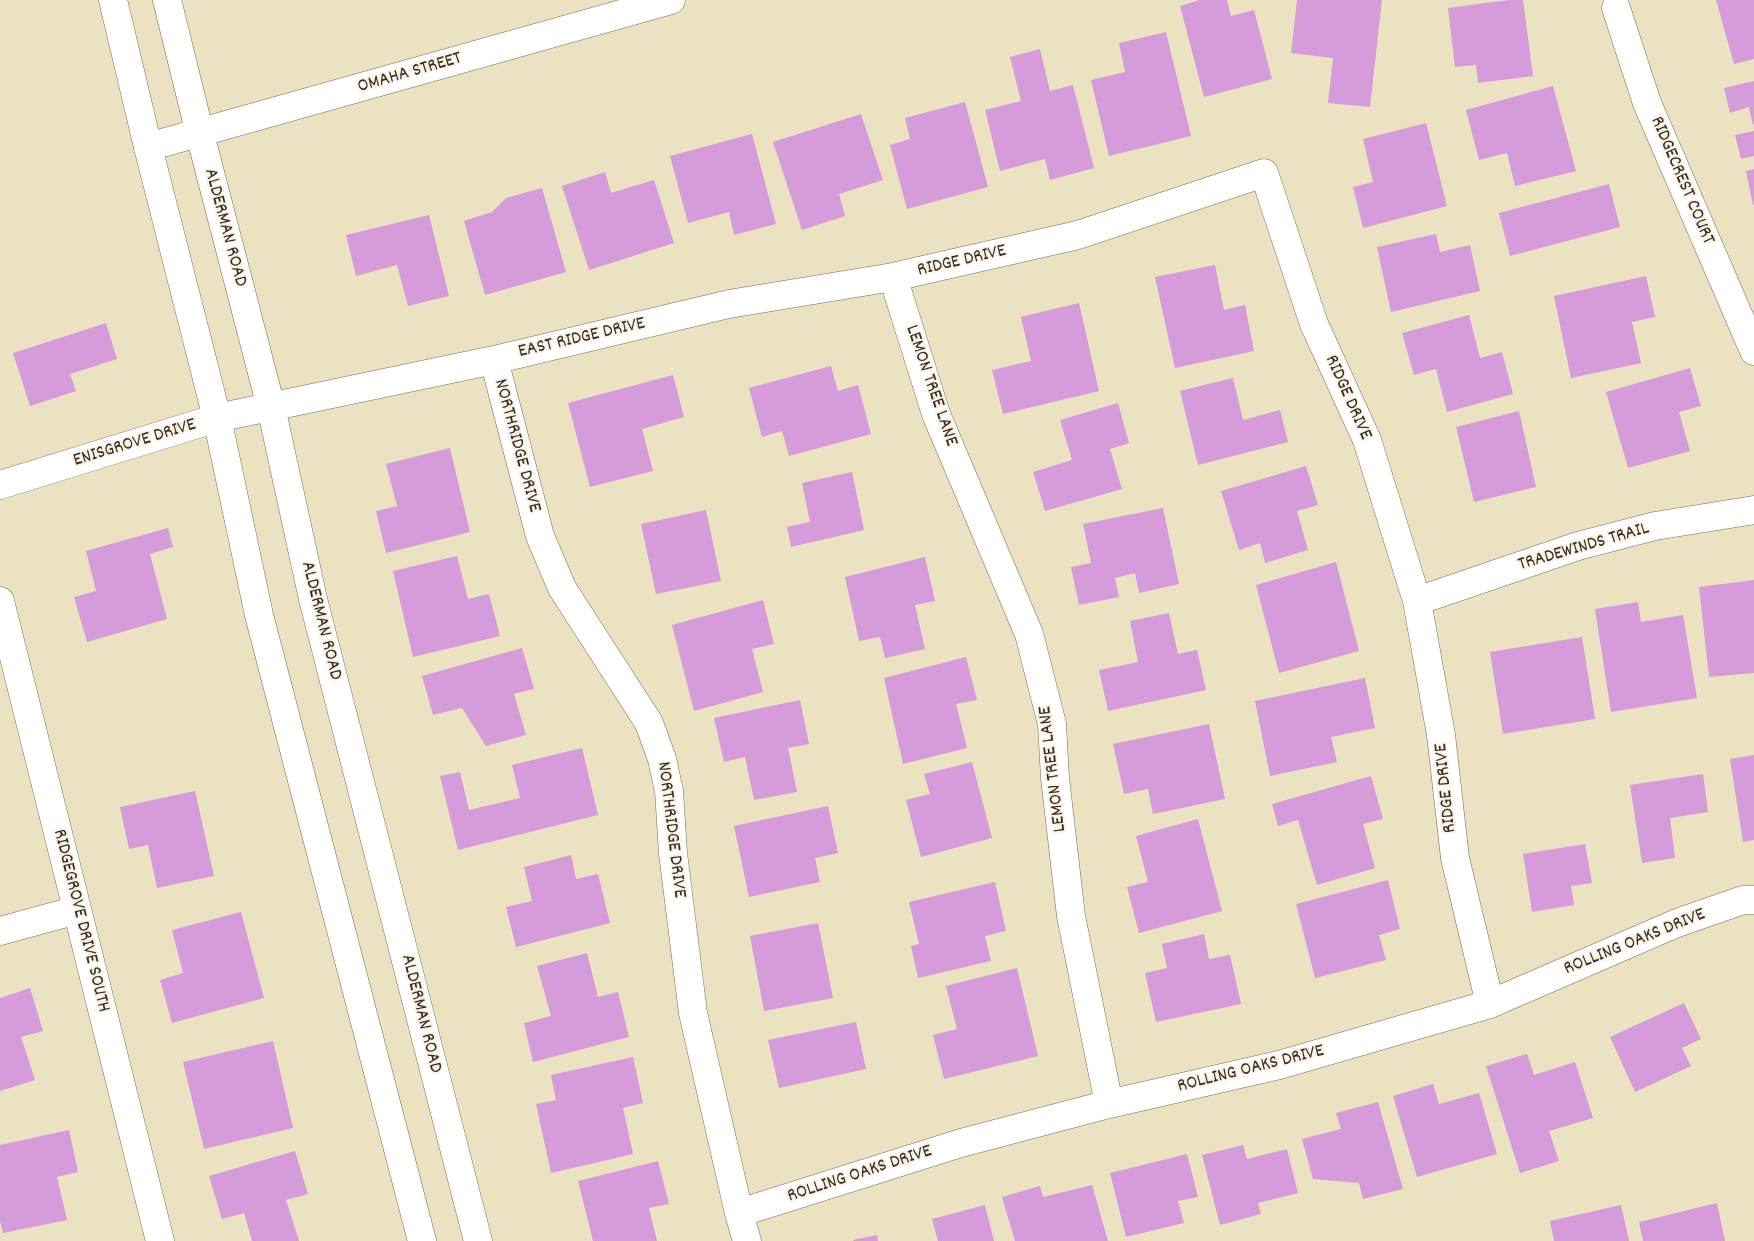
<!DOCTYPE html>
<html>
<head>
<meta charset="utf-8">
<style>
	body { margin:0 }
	canvas { display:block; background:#ebe2c1 }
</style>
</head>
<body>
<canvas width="1754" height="1241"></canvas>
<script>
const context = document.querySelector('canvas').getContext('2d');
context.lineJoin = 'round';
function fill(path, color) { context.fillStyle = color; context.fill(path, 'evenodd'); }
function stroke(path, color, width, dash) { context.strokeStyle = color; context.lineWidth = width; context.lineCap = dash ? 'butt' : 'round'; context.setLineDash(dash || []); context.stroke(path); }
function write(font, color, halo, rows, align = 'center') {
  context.font = font + ' Dekko,sans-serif'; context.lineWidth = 4; context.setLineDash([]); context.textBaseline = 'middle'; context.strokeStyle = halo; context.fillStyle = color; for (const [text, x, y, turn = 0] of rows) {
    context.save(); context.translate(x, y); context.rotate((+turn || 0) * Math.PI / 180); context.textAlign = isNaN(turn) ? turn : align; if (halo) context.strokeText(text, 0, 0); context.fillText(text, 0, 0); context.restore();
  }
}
const building = new Path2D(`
	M 1200,0 L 1227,0 L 1231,16 L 1254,10 L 1272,79 L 1204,97 L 1180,6 Z
	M 1297,0 L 1382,0 L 1370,107 L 1328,103 L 1333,58 L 1291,53 Z
	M 1509,0 L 1523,0 L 1533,76 L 1478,83 L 1476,65 L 1455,67 L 1448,8 Z
	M 1716,0 L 1754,0 L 1754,59 L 1734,64 Z
	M 1166,32 L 1191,136 L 1109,156 L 1091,80 L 1125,72 L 1119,43 Z
	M 1040,49 L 1050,91 L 1073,85 L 1094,168 L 1050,180 L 1045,159 L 1000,171 L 985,110 L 1021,101 L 1010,57 Z
	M 1754,81 L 1754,124 L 1753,125 L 1749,107 L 1730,113 L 1724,88 Z
	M 1553,86 L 1576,171 L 1515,186 L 1507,153 L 1479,160 L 1466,110 Z
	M 965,102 L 988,187 L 907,209 L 890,145 L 910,139 L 905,118 Z
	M 861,114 L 883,180 L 839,194 L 845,216 L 802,230 L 773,142 Z
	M 1426,123 L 1447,206 L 1363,228 L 1353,187 L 1373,182 L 1363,139 Z
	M 1754,131 L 1754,156 L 1741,159 L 1735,135 Z
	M 752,134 L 776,224 L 734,235 L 729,212 L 688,223 L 670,156 Z
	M 1754,169 L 1754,205 L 1753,205 L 1746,171 Z
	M 605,172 L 611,193 L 654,180 L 674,243 L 589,270 L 562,186 Z
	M 1609,184 L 1620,227 L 1510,256 L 1499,213 Z
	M 542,188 L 566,272 L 485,295 L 464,221 L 492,212 L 506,198 Z
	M 429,215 L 449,296 L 408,306 L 397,265 L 356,276 L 346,235 Z
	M 1436,234 L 1440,252 L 1470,245 L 1480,291 L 1391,312 L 1377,247 Z
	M 1215,265 L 1224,310 L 1245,305 L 1254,351 L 1175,368 L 1155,277 Z
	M 1646,276 L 1655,317 L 1632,322 L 1641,363 L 1571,378 L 1554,296 Z
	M 1079,303 L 1099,391 L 1003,414 L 992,370 L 1031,361 L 1021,317 Z
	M 1469,315 L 1480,358 L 1502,352 L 1513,394 L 1447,412 L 1436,369 L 1414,375 L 1402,333 Z
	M 106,323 L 117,359 L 70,374 L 76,391 L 30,406 L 13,353 Z
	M 831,366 L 838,391 L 858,385 L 871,434 L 789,456 L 782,431 L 762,437 L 749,388 Z
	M 1690,368 L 1701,406 L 1679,412 L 1690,451 L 1628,468 L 1606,392 Z
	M 673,375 L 684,417 L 642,429 L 653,471 L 590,487 L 568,403 Z
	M 1233,378 L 1243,420 L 1280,410 L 1288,442 L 1198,465 L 1180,391 Z
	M 1118,403 L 1129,443 L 1110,449 L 1122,489 L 1045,511 L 1033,472 L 1072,460 L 1060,420 Z
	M 1519,411 L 1536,487 L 1474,502 L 1456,427 Z
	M 450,448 L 470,532 L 386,553 L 376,511 L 397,506 L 386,464 Z
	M 1306,466 L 1318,505 L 1297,511 L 1308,550 L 1265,563 L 1260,543 L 1239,550 L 1221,491 Z
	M 852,472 L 864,530 L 791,547 L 787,527 L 810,522 L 802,483 Z
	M 1163,508 L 1179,584 L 1139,593 L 1135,573 L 1115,578 L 1119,597 L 1079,605 L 1071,567 L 1091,563 L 1083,524 Z
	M 706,510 L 721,581 L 656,594 L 641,524 Z
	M 168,528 L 173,547 L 150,554 L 167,619 L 87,642 L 74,597 L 96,591 L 86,551 Z
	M 457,556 L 468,599 L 489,594 L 500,636 L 413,657 L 393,571 Z
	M 925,557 L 935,601 L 915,605 L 925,649 L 885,658 L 880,637 L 859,641 L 845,577 Z
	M 1336,562 L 1359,651 L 1279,673 L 1256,585 Z
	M 1754,580 L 1754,673 L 1709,677 L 1699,587 Z
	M 763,600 L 774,644 L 752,649 L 763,692 L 694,711 L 672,625 Z
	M 1638,602 L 1641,622 L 1683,615 L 1697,698 L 1611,712 L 1595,609 Z
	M 1169,613 L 1178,654 L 1197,650 L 1206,690 L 1108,711 L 1099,670 L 1138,662 L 1130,621 Z
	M 1582,637 L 1595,719 L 1503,734 L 1490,652 Z
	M 522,648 L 534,689 L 514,694 L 526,735 L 486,746 L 462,708 L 433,715 L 422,676 Z
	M 966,657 L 977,700 L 956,704 L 967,748 L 903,764 L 884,678 Z
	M 1365,678 L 1375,728 L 1331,737 L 1337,762 L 1270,776 L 1255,701 Z
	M 800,700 L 809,744 L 788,748 L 797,792 L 754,800 L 745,757 L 724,762 L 714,718 Z
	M 1209,724 L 1225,799 L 1153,814 L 1148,789 L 1124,794 L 1113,744 Z
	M 582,748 L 598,815 L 458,850 L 440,776 L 460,772 L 469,810 L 520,798 L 512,765 Z
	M 1754,755 L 1754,840 L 1743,842 L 1730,759 Z
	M 972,762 L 992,838 L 921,857 L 906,800 L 930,794 L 924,774 Z
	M 1703,774 L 1708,812 L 1670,818 L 1675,858 L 1642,863 L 1630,785 Z
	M 1371,776 L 1383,819 L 1363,824 L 1375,868 L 1317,885 L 1298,820 L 1278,826 L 1272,804 Z
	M 195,791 L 214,876 L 157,888 L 148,845 L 129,849 L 120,807 Z
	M 828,806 L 838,853 L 815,858 L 820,882 L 749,897 L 734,826 Z
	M 1198,819 L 1222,911 L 1139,933 L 1127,887 L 1148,882 L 1136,836 Z
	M 1585,844 L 1592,883 L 1571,886 L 1574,905 L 1532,912 L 1523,854 Z
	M 571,855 L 576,879 L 598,874 L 610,923 L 516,947 L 506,907 L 532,901 L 524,867 Z
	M 1388,880 L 1400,929 L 1379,935 L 1386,960 L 1315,978 L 1296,904 Z
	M 995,882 L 1006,931 L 985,936 L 991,961 L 918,978 L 911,946 L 919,944 L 909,902 Z
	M 241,912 L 264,998 L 172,1023 L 160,980 L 183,973 L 172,930 Z
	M 818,923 L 833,998 L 764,1011 L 750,936 Z
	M 1204,934 L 1209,959 L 1230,955 L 1241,1004 L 1156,1022 L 1145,973 L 1167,968 L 1162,944 Z
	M 587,953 L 598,997 L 618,992 L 629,1037 L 533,1062 L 524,1023 L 551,1016 L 537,966 Z
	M 1017,968 L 1038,1056 L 944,1079 L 933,1035 L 957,1029 L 946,986 Z
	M 30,988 L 43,1031 L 21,1037 L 35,1080 L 0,1091 L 0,998 Z
	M 1684,1003 L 1701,1039 L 1682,1048 L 1691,1066 L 1635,1092 L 1610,1037 Z
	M 856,1022 L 866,1069 L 779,1088 L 768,1040 Z
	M 273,1041 L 293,1128 L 204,1149 L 183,1062 Z
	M 1527,1054 L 1534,1075 L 1575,1062 L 1593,1118 L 1549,1131 L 1559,1161 L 1520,1173 L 1486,1066 Z
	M 633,1057 L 643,1103 L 623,1108 L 633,1154 L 551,1173 L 536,1104 L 556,1100 L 551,1075 Z
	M 1433,1084 L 1439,1104 L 1479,1093 L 1497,1154 L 1417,1177 L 1393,1096 Z
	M 1378,1102 L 1403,1189 L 1363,1199 L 1359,1183 L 1313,1179 L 1302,1139 L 1341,1129 L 1336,1113 Z
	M 69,1130 L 78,1172 L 57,1177 L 67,1220 L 3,1233 L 0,1221 L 0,1145 Z
	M 1243,1145 L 1247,1159 L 1287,1149 L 1298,1193 L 1258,1203 L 1261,1214 L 1220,1225 L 1202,1155 Z
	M 295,1151 L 308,1194 L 286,1200 L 299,1241 L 252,1241 L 244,1213 L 222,1219 L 209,1176 Z
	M 1187,1154 L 1198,1197 L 1178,1201 L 1184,1223 L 1126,1237 L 1110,1173 Z
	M 658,1161 L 669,1204 L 649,1208 L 657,1241 L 593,1241 L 578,1181 Z
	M 1092,1185 L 1108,1241 L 1015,1241 L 1002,1197 L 1040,1186 L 1043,1197 Z
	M 1717,1203 L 1725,1241 L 1643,1241 L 1639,1222 Z
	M 985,1205 L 994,1241 L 938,1241 L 932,1219 Z
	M 1621,1205 L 1629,1241 L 1554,1241 L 1550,1221 Z
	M 877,1235 L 878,1241 L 854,1241 L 853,1240 Z`);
const minor = new Path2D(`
	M 1616,8 L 1647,103 L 1754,351
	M 893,277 L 936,414 L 1029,634 L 1052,724 L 1055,778 L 1071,916 L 1109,1104
	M 494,360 L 540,536 L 562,588 L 649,723 L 662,759 L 669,791 L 673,853 L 693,1013 L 739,1213 L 747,1241
	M 0,485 L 217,418 L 494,360 L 729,304 L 893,277 L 1078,235 L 1264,173 L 1314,324 L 1367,440 L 1417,601 L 1441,735 L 1455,858 L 1490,1004
	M 0,601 L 160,1241
	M 1417,601 L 1578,546 L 1655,526 L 1754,510
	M 0,931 L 77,910
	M 739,1213 L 961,1143 L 1109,1104 L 1279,1065 L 1490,1004 L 1677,923 L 1743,900 L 1754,900`);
const tertiary = new Path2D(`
	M 148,147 L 671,0`);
const secondary = new Path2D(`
	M 113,0 L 148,147 L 217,418 L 259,615 L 422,1241
	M 167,0 L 200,134 L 271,407 L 313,599 L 478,1241`);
const streetNames = [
	["OMAHA STREET",410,74,-16],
	["RIDGECREST COURT",1681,181,67],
	["ALDERMAN ROAD",224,228,75],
	["RIDGE DRIVE",962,262,-13],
	["EAST RIDGE DRIVE",582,339,-13],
	["LEMON TREE LANE",930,386,71],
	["RIDGE DRIVE",1347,398,66],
	["ENISGROVE DRIVE",135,444,-17],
	["NORTHRIDGE DRIVE",516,446,75],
	["TRADEWINDS TRAIL",1584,548,-16],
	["ALDERMAN ROAD",320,621,76],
	["LEMON TREE LANE",1054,769,-97],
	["RIDGE DRIVE",1447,788,-96],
	["NORTHRIDGE DRIVE",670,830,83],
	["RIDGEGROVE DRIVE SOUTH",80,921,76],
	["ROLLING OAKS DRIVE",1635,943,-22],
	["ALDERMAN ROAD",420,1014,76],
	["ROLLING OAKS DRIVE",1251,1070,-14],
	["ROLLING OAKS DRIVE",860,1175,-18]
];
fill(building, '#d59bda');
stroke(minor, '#796a57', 29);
stroke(tertiary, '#796a57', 29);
stroke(secondary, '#796a57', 29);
stroke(minor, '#fff', 28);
stroke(tertiary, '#fff', 28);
stroke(secondary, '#fff', 28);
write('19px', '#3b2a1e', '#f7f3e8', streetNames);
</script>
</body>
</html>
